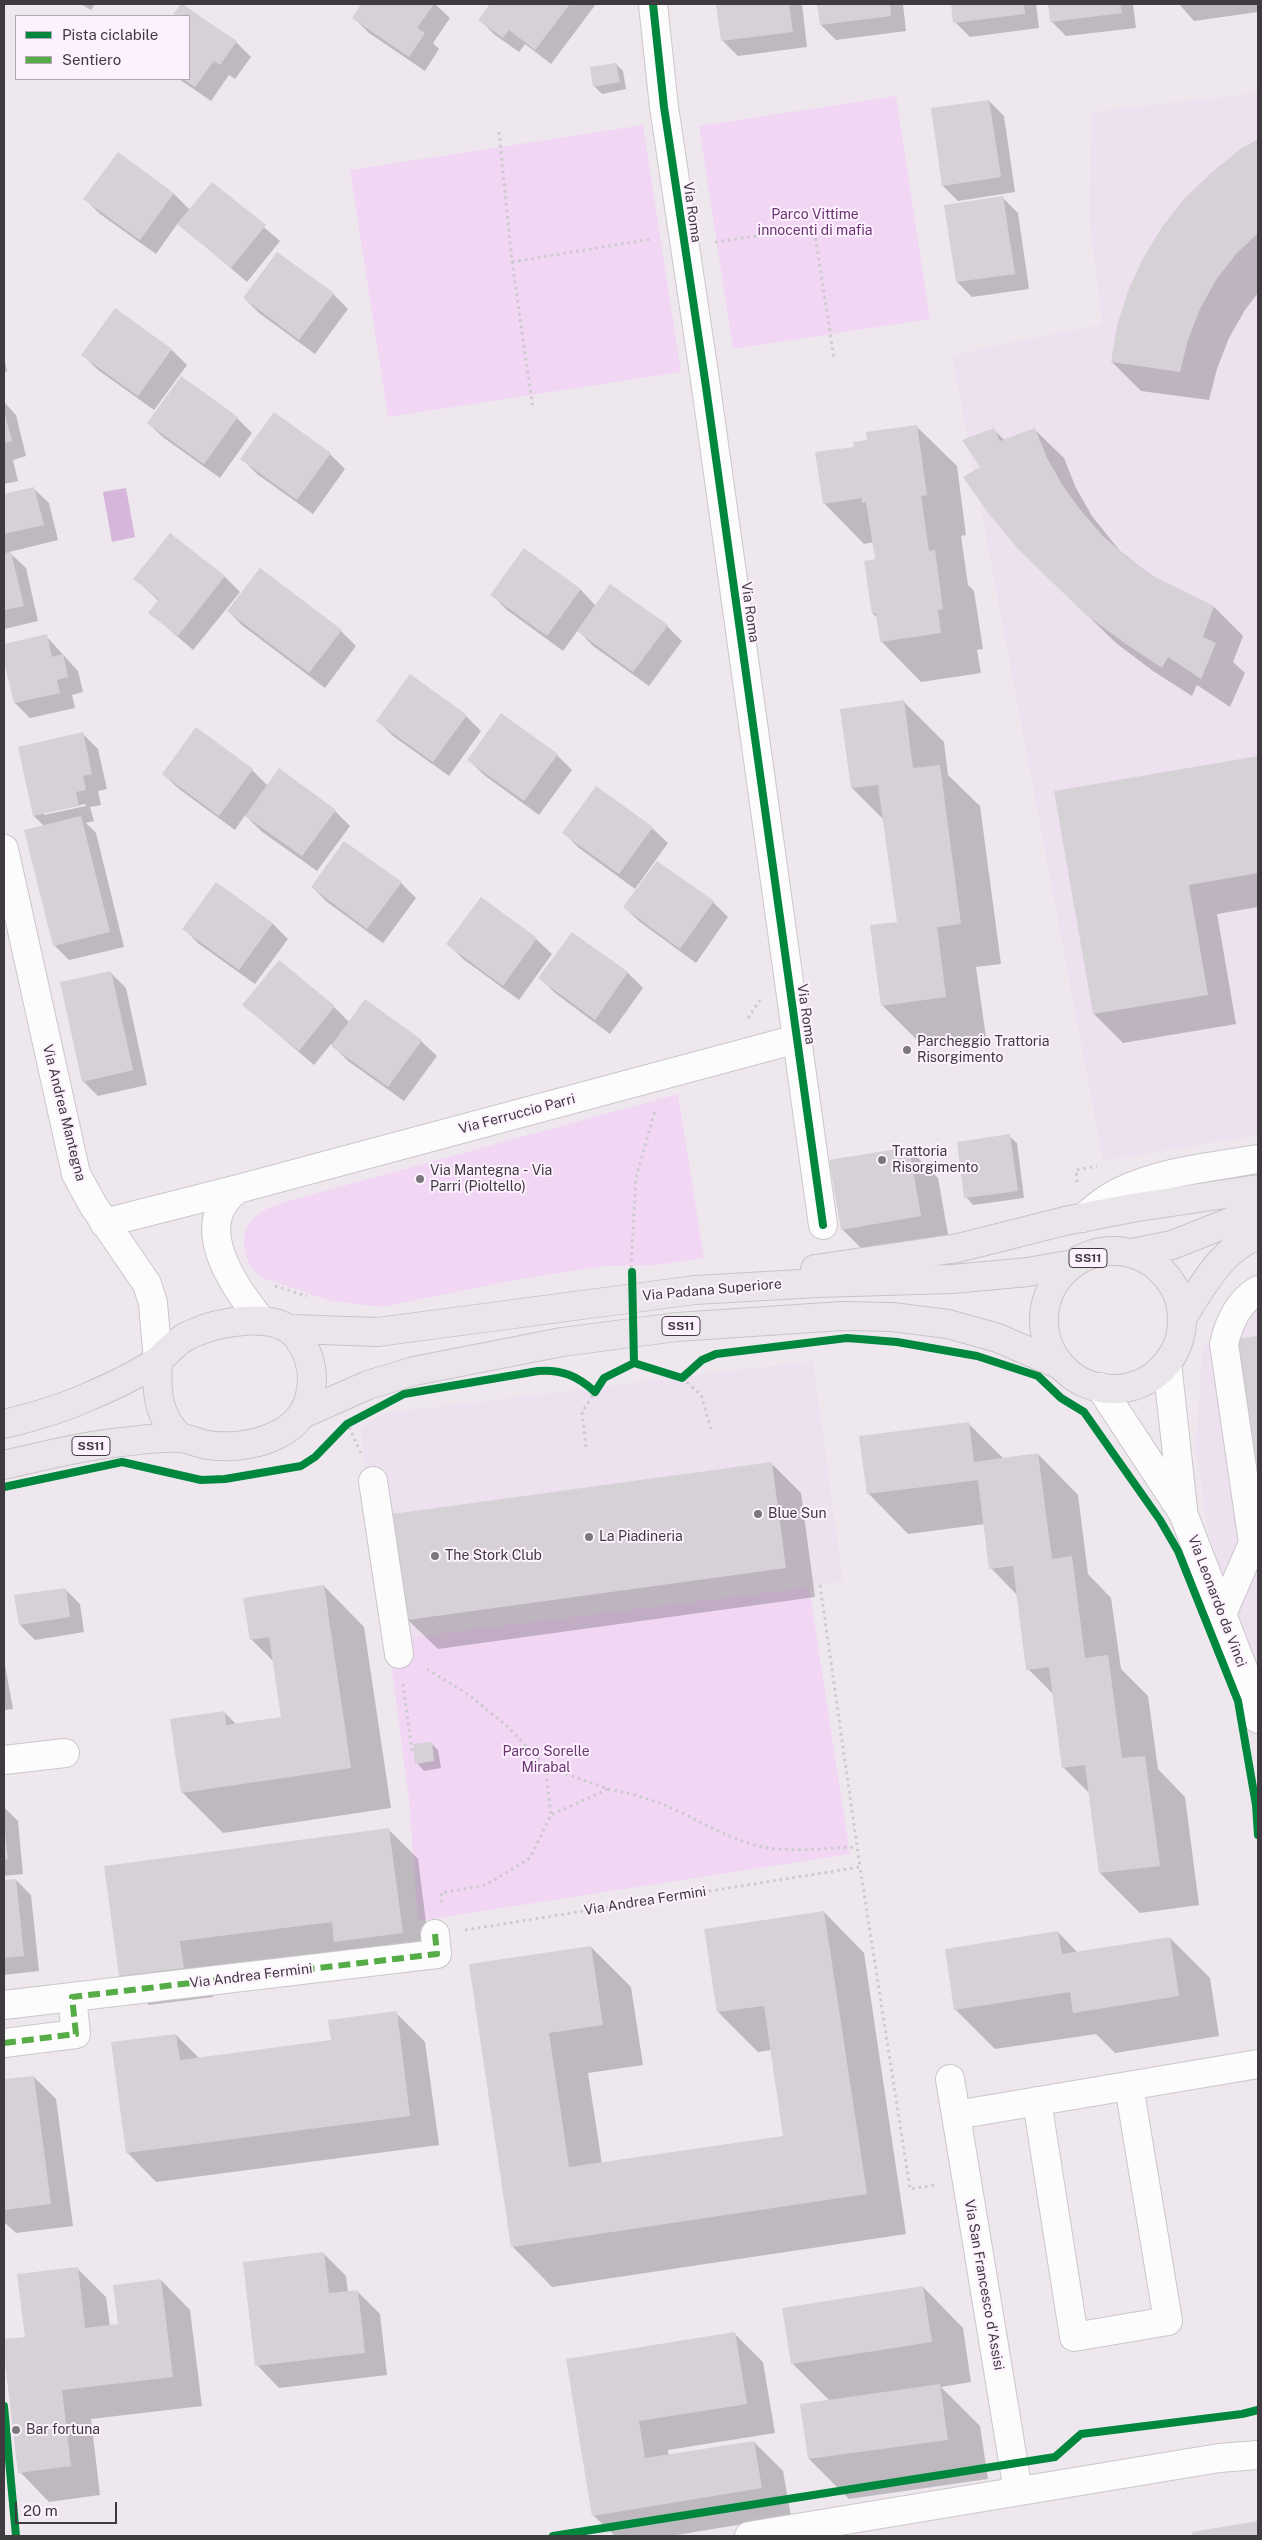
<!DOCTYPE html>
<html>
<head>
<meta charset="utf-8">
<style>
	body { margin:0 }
	#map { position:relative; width:1262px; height:2540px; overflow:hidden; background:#eee8ee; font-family:"Public Sans",sans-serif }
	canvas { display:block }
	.frame { position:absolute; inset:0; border:5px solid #3f3a3f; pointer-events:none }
	.legend { position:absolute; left:15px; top:15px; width:175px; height:65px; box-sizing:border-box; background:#fef1ff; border:1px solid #b2a8b2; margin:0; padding:6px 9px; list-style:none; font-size:15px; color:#3f3a3f }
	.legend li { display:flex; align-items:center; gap:10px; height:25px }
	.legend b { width:25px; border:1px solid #b2a8b2 }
	.scale { position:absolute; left:15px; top:2502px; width:102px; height:22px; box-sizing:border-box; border:2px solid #3f3a3f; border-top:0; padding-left:6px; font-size:15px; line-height:18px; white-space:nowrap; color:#3f3a3f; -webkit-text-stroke:4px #fef1ff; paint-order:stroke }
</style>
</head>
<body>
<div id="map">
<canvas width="1262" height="2540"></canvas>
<div class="frame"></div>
<ul class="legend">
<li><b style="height:6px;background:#00873e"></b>Pista ciclabile</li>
<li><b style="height:6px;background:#56ac46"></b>Sentiero</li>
</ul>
<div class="scale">20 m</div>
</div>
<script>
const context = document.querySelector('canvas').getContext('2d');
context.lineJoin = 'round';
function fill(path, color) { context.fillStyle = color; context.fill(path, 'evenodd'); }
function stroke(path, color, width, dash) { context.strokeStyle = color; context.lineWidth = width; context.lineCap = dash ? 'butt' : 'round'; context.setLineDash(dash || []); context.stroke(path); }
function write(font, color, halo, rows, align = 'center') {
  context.font = font + ' "Public Sans",sans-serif'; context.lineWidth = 4; context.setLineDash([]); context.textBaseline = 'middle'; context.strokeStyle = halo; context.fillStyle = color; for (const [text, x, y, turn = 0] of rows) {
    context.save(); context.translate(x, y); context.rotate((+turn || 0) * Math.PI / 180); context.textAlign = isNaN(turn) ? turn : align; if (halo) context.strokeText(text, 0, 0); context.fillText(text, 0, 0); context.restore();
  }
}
const built = new Path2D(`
	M 1258,93 L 1258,1135 L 1103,1161 L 952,355 L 1102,324 L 1089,215 L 1092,112 Z
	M 1258,1275 L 1258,1688 L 1208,1530 L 1196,1449 L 1202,1350 Z
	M 813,1361 L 843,1582 L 388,1640 L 360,1428 L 386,1413 Z`);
const green = new Path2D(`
	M 896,96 L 930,319 L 733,349 L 699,126 Z
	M 643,125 L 681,372 L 388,417 L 350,170 Z
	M 678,1094 L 704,1258 L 656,1265 L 605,1266 L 515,1280 L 382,1307 L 331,1301 L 260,1277 C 240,1259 236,1226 263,1211 C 270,1207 280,1204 288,1201 Z
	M 809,1587 L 850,1854 L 418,1921 L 409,1800 L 388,1640 Z`);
const water = new Path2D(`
	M 126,488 L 135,537 L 112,542 L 103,492 Z`);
const shadow = new Path2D(`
	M 81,4 L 95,4 L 91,10 Z
	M 182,4 L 236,42 L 251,57 L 235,79 L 229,75 L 211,101 L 179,79 L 189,79 L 189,16 L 174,16 Z
	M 363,4 L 435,4 L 450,18 L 433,43 L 439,49 L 425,71 L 369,33 L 354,18 Z
	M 492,4 L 596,4 L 551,64 L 525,44 L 519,52 L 495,35 L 480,20 Z
	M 718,4 L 802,4 L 807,47 L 738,56 L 722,40 Z
	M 818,4 L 903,4 L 906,31 L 836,40 L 821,25 Z
	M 952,4 L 1036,4 L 1039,28 L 970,37 L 955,22 Z
	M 1049,4 L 1133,4 L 1136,28 L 1066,36 L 1051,21 Z
	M 1179,4 L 1258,4 L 1258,12 L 1194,21 Z
	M 616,64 L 623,71 L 626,89 L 602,94 L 594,86 Z
	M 989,101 L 1004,116 L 1015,192 L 958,201 L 943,186 Z
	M 1258,141 L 1258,293 L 1245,310 L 1229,338 L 1217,369 L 1209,400 L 1141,391 L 1112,362 L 1240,151 Z
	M 118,154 L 174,194 L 190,210 L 212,183 L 280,241 L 247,282 L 178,223 L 156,254 L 100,214 L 85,199 Z
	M 1003,198 L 1018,213 L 1029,289 L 972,297 L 957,282 Z
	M 333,294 L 348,309 L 315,354 L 259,313 L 244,298 Z
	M 115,310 L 172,350 L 187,365 L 154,410 L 98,370 L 83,355 Z
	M 4,355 L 7,372 L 4,372 Z
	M 181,378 L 237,418 L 252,433 L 220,478 L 164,438 L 148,423 Z
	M 4,402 L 16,415 L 26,456 L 13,460 L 18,481 L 4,484 Z
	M 916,426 L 957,466 L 966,535 L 961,536 L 968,585 L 974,591 L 983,649 L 977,650 L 981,673 L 921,682 L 881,641 L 878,618 L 873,614 L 876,560 L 874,542 L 864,544 L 824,503 L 855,448 Z
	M 1034,429 L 1064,458 L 1076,488 L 1092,516 L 1119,550 L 1154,578 L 1214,607 L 1243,636 L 1233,662 L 1245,673 L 1230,707 L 1197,685 L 1192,696 L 1153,671 L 1116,643 L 1049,578 L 981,468 L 994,430 L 1004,440 Z
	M 330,454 L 345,469 L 313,514 L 257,474 L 242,459 Z
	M 33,488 L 49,503 L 58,540 L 9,552 L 26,568 L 38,621 L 4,629 L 4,495 Z
	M 170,534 L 225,577 L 240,592 L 193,650 L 150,613 L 159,601 L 135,579 Z
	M 525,550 L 581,590 L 596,606 L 667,626 L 682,641 L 649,686 L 593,646 L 578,630 L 563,651 L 507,610 L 492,595 Z
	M 228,611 L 341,631 L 356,646 L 325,688 L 243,626 Z
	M 46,636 L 78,671 L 83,692 L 72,695 L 75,708 L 30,718 L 15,703 L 4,655 L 4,645 Z
	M 904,702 L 944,742 L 948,775 L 980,806 L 1001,964 L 976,967 L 986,1037 L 922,1045 L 882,1005 L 898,923 L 884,820 L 852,788 Z
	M 501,715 L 557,755 L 572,770 L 539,815 L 484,775 L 469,760 Z
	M 466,716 L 481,731 L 449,776 L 393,736 L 378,721 Z
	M 83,734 L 98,749 L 107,789 L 98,791 L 101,805 L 90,807 L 94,821 L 86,823 L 96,833 L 124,947 L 69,960 L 54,945 L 45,827 L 34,816 ZM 85,804 L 86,806 L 44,815 L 44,813 Z
	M 1258,757 L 1258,907 L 1217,914 L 1236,1024 L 1123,1043 L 1094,1014 L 1056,792 Z
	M 252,770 L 268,786 L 335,811 L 350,826 L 317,871 L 261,831 L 245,815 L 235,830 L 179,789 L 163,774 Z
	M 596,788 L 652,828 L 668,843 L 635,889 L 579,848 L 564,833 Z
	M 401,883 L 416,898 L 383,943 L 327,902 L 312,887 Z
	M 217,884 L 273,924 L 288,939 L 255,984 L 199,944 L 184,929 Z
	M 481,899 L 536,939 L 552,954 L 519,1000 L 463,959 L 448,944 Z
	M 713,902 L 728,917 L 696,963 L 640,922 L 624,907 Z
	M 572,933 L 628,973 L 643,988 L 610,1034 L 555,993 L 540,978 Z
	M 110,972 L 126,988 L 147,1085 L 98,1096 L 83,1081 Z
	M 244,1005 L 334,1007 L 350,1023 L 421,1041 L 437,1056 L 404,1101 L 348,1061 L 331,1044 L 314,1065 Z
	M 1009,1136 L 1017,1143 L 1024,1198 L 973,1205 L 966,1197 Z
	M 909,1149 L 938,1178 L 950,1245 L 871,1258 L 842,1229 Z
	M 1258,1337 L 1258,1525 L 1230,1341 Z
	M 968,1423 L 1004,1459 L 1038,1454 L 1078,1495 L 1088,1574 L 1111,1598 L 1121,1669 L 1148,1696 L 1158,1769 L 1185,1797 L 1199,1905 L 1140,1913 L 1100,1873 L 1090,1794 L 1063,1767 L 1054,1695 L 1028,1669 L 1018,1596 L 991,1568 L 985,1524 L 908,1534 L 868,1493 Z
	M 772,1464 L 801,1493 L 815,1597 L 438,1649 L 408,1620 Z
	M 324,1586 L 364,1627 L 391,1808 L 223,1833 L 182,1792 L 224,1712 L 237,1725 L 283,1718 L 274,1662 L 251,1639 Z
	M 65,1589 L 80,1604 L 84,1632 L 35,1640 L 20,1625 Z
	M 4,1660 L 13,1709 L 4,1710 Z
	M 431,1743 L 438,1750 L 441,1768 L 424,1771 L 417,1763 Z
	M 4,1807 L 18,1821 L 23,1874 L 4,1876 Z
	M 389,1830 L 418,1859 L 431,1962 L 209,1970 L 213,1997 L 149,2005 L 120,1976 L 106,1867 Z
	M 16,1880 L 31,1895 L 39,1971 L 4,1975 L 4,1881 Z
	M 824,1912 L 864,1953 L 906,2234 L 552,2287 L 512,2246 L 470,1965 L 591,1947 L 631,1987 L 643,2065 L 588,2073 L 602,2164 L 784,2137 L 771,2050 L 758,2052 L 718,2012 Z
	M 1058,1932 L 1078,1953 L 1170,1938 L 1210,1978 L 1219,2036 L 1115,2053 L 1096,2034 L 995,2049 L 955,2009 Z
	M 396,2013 L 425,2042 L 439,2145 L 156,2182 L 127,2152 L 176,2035 L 200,2059 L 332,2041 Z
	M 34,2077 L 56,2099 L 73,2226 L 16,2233 L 4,2222 L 4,2081 Z
	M 324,2254 L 346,2276 L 348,2292 L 357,2291 L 380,2314 L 387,2375 L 279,2388 L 257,2365 Z
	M 77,2268 L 106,2297 L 110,2326 L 119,2325 L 161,2280 L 190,2310 L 202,2406 L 91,2419 L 100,2495 L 49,2502 L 20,2472 L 4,2340 L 26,2338 Z
	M 923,2287 L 963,2328 L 971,2382 L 941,2387 L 980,2426 L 988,2479 L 849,2499 L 809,2459 L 830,2401 L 792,2363 Z
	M 734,2333 L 763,2362 L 775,2433 L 668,2450 L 669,2456 L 754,2442 L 783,2471 L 791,2516 L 671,2536 L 615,2536 L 593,2515 L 568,2360 Z
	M 1258,2523 L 1258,2536 L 1194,2536 L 1193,2533 Z`);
const building = new Path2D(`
	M 181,4 L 237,41 L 220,65 L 214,61 L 195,87 L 183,79 L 189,79 L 189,16 L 172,16 Z
	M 361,4 L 434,4 L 417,28 L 425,33 L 409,57 L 352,18 Z
	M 490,4 L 570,4 L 535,50 L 509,30 L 503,38 L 478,20 Z
	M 716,4 L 789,4 L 793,32 L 721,41 Z
	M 817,4 L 890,4 L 891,16 L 820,25 Z
	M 951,4 L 1024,4 L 1025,14 L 953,23 Z
	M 1048,4 L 1120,4 L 1122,13 L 1050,22 Z
	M 616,63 L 620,82 L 593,87 L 590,67 Z
	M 989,100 L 1001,177 L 942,186 L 931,108 Z
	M 1258,139 L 1258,233 L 1236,254 L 1216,280 L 1200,309 L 1188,340 L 1180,372 L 1111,362 L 1117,326 L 1128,291 L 1143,258 L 1162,227 L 1185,198 L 1211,173 L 1239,150 Z
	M 118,152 L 174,193 L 140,240 L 83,199 Z
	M 212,182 L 266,225 L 231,268 L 177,224 Z
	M 1003,196 L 1015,274 L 956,282 L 944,205 Z
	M 277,252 L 334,293 L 299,340 L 243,298 Z
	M 115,308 L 172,349 L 138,396 L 81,355 Z
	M 181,376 L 238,417 L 204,464 L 147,423 Z
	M 4,411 L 12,441 L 4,443 Z
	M 274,412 L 331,453 L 297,500 L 240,459 Z
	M 917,425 L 927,495 L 921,496 L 929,551 L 935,550 L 943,609 L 938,610 L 941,633 L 880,642 L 876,613 L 872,614 L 864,561 L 875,559 L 866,502 L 862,503 L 862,498 L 823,504 L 815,452 L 854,447 L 853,442 L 867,440 L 866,432 Z
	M 994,428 L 1000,441 L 1035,428 L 1047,458 L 1063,486 L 1082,512 L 1103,536 L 1128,558 L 1155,577 L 1214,606 L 1203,637 L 1216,643 L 1201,679 L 1168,657 L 1162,668 L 1123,642 L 1085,614 L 1018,549 L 989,514 L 963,477 L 980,467 L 962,440 Z
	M 34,487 L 44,525 L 4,534 L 4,494 Z
	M 170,533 L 225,576 L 178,636 L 148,613 L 159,599 L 133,579 Z
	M 524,548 L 581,589 L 547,636 L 490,595 Z
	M 11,552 L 24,606 L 4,610 L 4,553 Z
	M 260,568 L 342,630 L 309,673 L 227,611 Z
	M 610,584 L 668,625 L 633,672 L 577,631 Z
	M 47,634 L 52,657 L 63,654 L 68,677 L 57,680 L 60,693 L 14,703 L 4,661 L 4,644 Z
	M 410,674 L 467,715 L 433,762 L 376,721 Z
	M 904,700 L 913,768 L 940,765 L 961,924 L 937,927 L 946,997 L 881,1006 L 870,925 L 897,922 L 878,785 L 851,788 L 840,709 Z
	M 501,713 L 558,754 L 524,801 L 467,760 Z
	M 196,727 L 253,769 L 219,816 L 162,774 Z
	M 83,732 L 92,774 L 83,776 L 86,790 L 76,792 L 79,806 L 33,816 L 18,747 Z
	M 1258,756 L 1258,873 L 1189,885 L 1208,995 L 1093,1014 L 1054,791 Z
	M 279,768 L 336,810 L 302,856 L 245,816 Z
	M 596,786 L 653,827 L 619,874 L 562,833 Z
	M 81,816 L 110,932 L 53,946 L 24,830 Z
	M 344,841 L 402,882 L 367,929 L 311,887 Z
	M 657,861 L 714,901 L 680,949 L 623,907 Z
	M 216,882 L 273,923 L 239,970 L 182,929 Z
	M 481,897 L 537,938 L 503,986 L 446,944 Z
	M 572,932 L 628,972 L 595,1020 L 538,978 Z
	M 279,960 L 335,1006 L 299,1051 L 242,1005 Z
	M 111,971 L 133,1070 L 82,1082 L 60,982 Z
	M 365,999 L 422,1040 L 388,1087 L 331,1046 Z
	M 1010,1134 L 1018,1191 L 964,1198 L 957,1142 Z
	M 909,1147 L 921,1216 L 841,1230 L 829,1160 Z
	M 1258,1336 L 1258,1526 L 1229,1340 Z
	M 969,1422 L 974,1462 L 1038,1453 L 1052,1559 L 1072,1556 L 1085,1658 L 1108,1655 L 1122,1758 L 1145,1756 L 1160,1866 L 1099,1873 L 1085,1765 L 1062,1768 L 1049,1667 L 1026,1670 L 1013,1566 L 989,1569 L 978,1480 L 867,1494 L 859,1436 Z
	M 772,1462 L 786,1568 L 407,1620 L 392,1514 Z
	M 324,1585 L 351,1768 L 181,1793 L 170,1719 L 225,1711 L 226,1725 L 281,1717 L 269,1637 L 250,1640 L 243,1598 Z
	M 66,1588 L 70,1617 L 19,1625 L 14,1595 Z
	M 432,1742 L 434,1761 L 415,1764 L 413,1744 Z
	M 4,1825 L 8,1859 L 4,1860 Z
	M 389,1828 L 403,1933 L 334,1942 L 332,1922 L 180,1941 L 184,1968 L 119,1976 L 104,1866 Z
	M 16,1879 L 24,1956 L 4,1958 L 4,1880 Z
	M 824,1911 L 867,2194 L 511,2247 L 469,1964 L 591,1946 L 603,2025 L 549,2033 L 569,2167 L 783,2136 L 764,2006 L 717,2012 L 704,1929 Z
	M 1058,1931 L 1062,1954 L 1170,1937 L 1179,1996 L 1073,2013 L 1070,1992 L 954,2010 L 945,1949 Z
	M 397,2011 L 410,2116 L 126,2153 L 111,2042 L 176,2034 L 180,2060 L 331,2040 L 328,2020 Z
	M 34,2076 L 51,2204 L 4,2210 L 4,2079 Z
	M 324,2252 L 329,2293 L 358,2290 L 365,2353 L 255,2366 L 243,2262 Z
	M 78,2267 L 85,2328 L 118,2324 L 113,2285 L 161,2279 L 173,2377 L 62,2390 L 71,2466 L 18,2473 L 4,2353 L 4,2339 L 25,2337 L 17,2274 Z
	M 923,2286 L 932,2342 L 791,2364 L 782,2308 Z
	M 735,2332 L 747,2404 L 639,2421 L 645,2458 L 754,2441 L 762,2488 L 592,2516 L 566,2359 Z
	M 940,2384 L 948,2440 L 808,2459 L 800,2404 Z
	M 1258,2521 L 1258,2536 L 1193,2536 L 1192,2532 Z`);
const path = new Path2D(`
	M 499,132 L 512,262 L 533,409
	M 715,242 L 814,228 L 834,358
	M 512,262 L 652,239
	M 748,1018 L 760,1000
	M 1077,1182 L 1076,1170 L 1097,1166
	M 631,1268 L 636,1178 L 655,1110
	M 275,1286 L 307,1296
	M 682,1378 L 701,1395 L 711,1429
	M 349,1427 L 361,1453
	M 586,1447 L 582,1412 L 595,1392
	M 820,1585 L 860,1867
	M 427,1669 L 469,1695 L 508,1727 L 545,1766 L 608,1789 L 551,1815 L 530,1858 L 486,1885 L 441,1893 L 442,1905
	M 403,1684 L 412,1751
	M 545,1766 L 551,1815
	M 608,1789 C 628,1793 648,1798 667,1806 C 699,1820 734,1843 769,1848 C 798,1852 828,1848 856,1847
	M 465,1930 L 860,1867 L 910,2189 L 935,2185`);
const minor = new Path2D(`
	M 653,4 L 664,107 L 705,380 L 823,1225
	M 4,849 L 76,1174 L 93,1205 L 147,1284 L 153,1303 L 158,1361
	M 238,1189 C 189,1223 234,1287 261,1320
	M 1083,1218 C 1094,1209 1105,1199 1117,1193 C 1161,1171 1211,1167 1258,1159
	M 104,1223 L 238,1189 L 797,1039
	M 1167,1363 L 1183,1509
	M 1100,1387 L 1183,1513 L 1249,1684 L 1258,1719
	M 373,1481 L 399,1654
	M 1222,1614 L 1253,1543 L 1224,1344 C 1229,1322 1238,1302 1258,1290
	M 4,1760 L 65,1753
	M 4,2005 L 72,1997
	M 4,2043 L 76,2034 L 72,1997 L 437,1954 L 435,1934
	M 950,2079 L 1018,2491
	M 1037,2101 L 1074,2337 L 1168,2321 L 1129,2086
	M 956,2115 L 1258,2064
	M 749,2536 L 1219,2458 L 1258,2455`);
const major = new Path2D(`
	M1044 1320a69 69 0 1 1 138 0a69 69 0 1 1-138 0Z
	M 1131,1253 L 1172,1245 L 1258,1211
	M 815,1269 L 958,1248 L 1065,1221 L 1132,1208 L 1258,1189
	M 1182,1318 C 1203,1286 1220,1250 1258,1235
	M 292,1329 L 378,1332 L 695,1290 L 818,1283 L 953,1279 L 1028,1272 L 1073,1264
	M 158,1361 C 156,1390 157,1417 181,1438
	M 305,1413 L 368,1385 L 414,1371 L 562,1342 L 677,1327 L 842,1316 L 892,1317 L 948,1324 L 998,1338 L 1060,1365
	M 4,1424 C 33,1417 62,1409 90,1396 C 111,1387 139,1374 157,1361 C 168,1353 175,1341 189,1335 C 217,1322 277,1309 298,1338 C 311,1356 315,1374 310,1395 C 302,1437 246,1451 208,1445 C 199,1444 189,1438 179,1438 C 160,1437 141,1440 122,1442 C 82,1446 43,1456 4,1465`);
const quiet = new Path2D(`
	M 4,2043 L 76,2034 L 72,1997 L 437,1954 L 435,1934`);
const cycleway = new Path2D(`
	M 653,4 L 664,107 L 705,380 L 823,1225
	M 632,1272 L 634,1363
	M 4,1487 L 122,1462 L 201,1480 L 225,1479 L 301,1466 L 315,1457 L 347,1424 L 404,1394 L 538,1371 C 561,1369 578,1376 595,1392 L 604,1378 L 634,1363 L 682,1378 L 702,1360 L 716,1354 L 847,1338 L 897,1342 L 977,1356 L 1038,1376 L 1061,1398 L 1084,1412 L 1160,1520 L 1178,1551 L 1238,1701 L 1256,1805 L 1258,1835
	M 4,2406 L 16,2536
	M 553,2536 L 1055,2457 L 1081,2434 L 1242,2414 L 1258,2410`);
const markers = [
	[907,1050,5,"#7c777c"],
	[882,1160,5,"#7c777c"],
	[420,1179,5,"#7c777c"],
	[758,1514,5,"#7c777c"],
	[589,1537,5,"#7c777c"],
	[435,1556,5,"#7c777c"],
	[16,2430,5,"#7c777c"]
];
const shields = [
	[1088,1258,38],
	[681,1326,38],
	[91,1446,38]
];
const shieldNames = [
	["SS11",1088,1258],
	["SS11",681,1326],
	["SS11",91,1446]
];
const streetNames = [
	["Via Roma",692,212,82],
	["Via Roma",750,612,82],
	["Via Roma",806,1014,82],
	["Via Andrea Mantegna",64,1113,76],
	["Via Ferruccio Parri",517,1114,-15],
	["Via Padana Superiore",712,1290,-5],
	["Via Leonardo da Vinci",1217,1601,69],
	["Via Andrea Fermini",645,1901,-9],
	["Via Andrea Fermini",251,1976,-7],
	["Via San Francesco d'Assisi",984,2285,80]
];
const parkNames = [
	["Parco Vittime",815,215],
	["innocenti di mafia",815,231],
	["Parco Sorelle",546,1752],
	["Mirabal",546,1768]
];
const poiNames = [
	["Parcheggio Trattoria",917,1042],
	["Risorgimento",917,1058],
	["Trattoria",892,1152],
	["Risorgimento",892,1168],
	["Via Mantegna - Via",430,1171],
	["Parri (Pioltello)",430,1187],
	["Blue Sun",768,1514],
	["La Piadineria",599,1537],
	["The Stork Club",445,1556],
	["Bar fortuna",26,2430]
];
fill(built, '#ede1ef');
fill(green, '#f1d7f4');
fill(water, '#d6b6da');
fill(shadow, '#0003');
fill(building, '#d6d1d6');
stroke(minor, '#cbc6cc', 30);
stroke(major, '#c7c4c7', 30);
stroke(path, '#cccacc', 3, [2.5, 4]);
stroke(minor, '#fcfcfc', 28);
stroke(major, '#eae5eb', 28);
stroke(quiet, '#56ac46', 6, [12, 6]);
stroke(cycleway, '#00873e', 8);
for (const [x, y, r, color] of markers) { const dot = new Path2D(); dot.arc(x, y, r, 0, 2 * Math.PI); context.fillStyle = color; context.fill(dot); stroke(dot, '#fef1ff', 2); }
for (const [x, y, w] of shields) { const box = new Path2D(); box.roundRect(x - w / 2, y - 9.5, w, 19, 4); context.fillStyle = '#fef1ff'; context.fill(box); stroke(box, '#3f3a3f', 1); }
write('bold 12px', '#3f3a3f', null, shieldNames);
write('14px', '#3f3a3f', '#fef1ff', streetNames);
write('14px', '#693470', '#fef1ff', parkNames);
write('14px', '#3f3a3f', '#fef1ff', poiNames, 'left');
</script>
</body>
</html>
